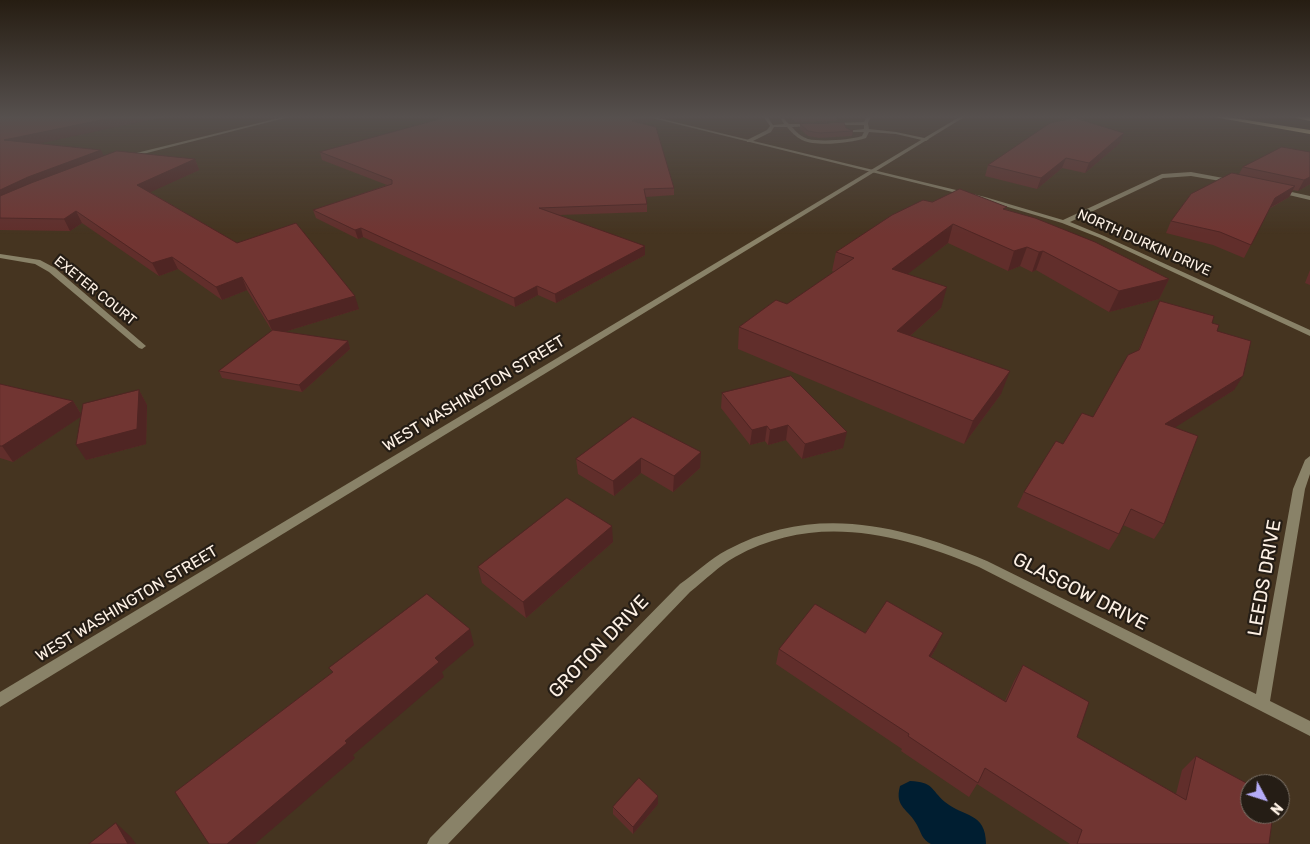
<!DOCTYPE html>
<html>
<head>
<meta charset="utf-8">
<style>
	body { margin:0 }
	#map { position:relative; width:1310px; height:844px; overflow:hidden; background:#453420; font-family:Rubik,sans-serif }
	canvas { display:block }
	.north { position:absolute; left:1240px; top:774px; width:50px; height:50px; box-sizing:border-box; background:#251d15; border:1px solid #7b7268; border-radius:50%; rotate:130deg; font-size:14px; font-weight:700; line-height:20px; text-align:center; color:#fdf1e5 }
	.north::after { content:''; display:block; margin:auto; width:18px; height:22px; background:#b5acf8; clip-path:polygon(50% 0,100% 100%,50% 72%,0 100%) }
</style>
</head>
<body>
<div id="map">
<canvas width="1310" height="844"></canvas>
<div class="north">N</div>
</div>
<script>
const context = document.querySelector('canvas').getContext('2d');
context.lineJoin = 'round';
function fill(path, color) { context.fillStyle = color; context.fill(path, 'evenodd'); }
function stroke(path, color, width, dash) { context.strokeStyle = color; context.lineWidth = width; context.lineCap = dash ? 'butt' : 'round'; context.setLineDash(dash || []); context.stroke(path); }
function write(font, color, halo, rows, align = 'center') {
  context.font = font + ' Rubik,sans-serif'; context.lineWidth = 4.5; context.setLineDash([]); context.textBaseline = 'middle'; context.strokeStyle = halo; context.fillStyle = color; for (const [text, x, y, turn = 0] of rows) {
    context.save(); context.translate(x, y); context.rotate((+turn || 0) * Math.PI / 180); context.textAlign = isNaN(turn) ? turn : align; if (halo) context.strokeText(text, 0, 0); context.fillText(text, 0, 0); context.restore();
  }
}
const water = new Path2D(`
	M 910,781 C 934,782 930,789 945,802 C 963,817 986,812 986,844 L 931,844 C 922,840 921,832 917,825 C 909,809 894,808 900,786 Z`);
const service = new Path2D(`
	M 763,116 L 767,116 L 773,125 L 784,124 L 781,119 L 783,118 L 789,124 L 816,124 L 814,126 L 792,127 C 796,132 802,137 808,139 C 821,142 850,140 862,136 L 864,132 L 847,132 L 845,131 L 864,129 L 864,125 L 831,125 L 829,124 L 831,123 L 864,122 L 867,116 L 871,116 L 868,123 L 869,129 L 896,132 L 929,139 L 926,141 L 896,134 L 869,132 L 866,138 C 850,143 817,147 802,140 C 796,137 791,132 787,127 L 774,127 L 771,132 L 751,142 L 747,142 L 747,140 L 767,130 L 770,126 Z`);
const minor = new Path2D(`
	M 287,116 L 293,116 L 123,159 L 120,157 Z
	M 644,116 L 650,116 L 985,197 L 1063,220 L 1162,174 L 1191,172 L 1234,180 L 1235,181 L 1232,183 L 1191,176 L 1163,178 L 1070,222 L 1104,236 L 1310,330 L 1310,336 L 1100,238 L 1062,223 L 981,199 Z
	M 1278,189 L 1310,196 L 1310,200 L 1276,192 L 1275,191 Z
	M 0,254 L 40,260 L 55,268 L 146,346 L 142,349 L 139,348 L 49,272 L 35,264 L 0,258 Z
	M 1310,456 L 1310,474 L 1305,489 L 1270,701 L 1310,721 L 1310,736 L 979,567 C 899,534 816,512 735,557 C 719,566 705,580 690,592 L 448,844 L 427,844 L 430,838 L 680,584 C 696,573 710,559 727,550 C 814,503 901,525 987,561 L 1256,694 L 1293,489 L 1305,460 Z`);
const tertiary = new Path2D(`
	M 961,116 L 966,116 L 0,707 L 0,692 Z`);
const trunk = new Path2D(`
	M 1208,116 L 1221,116 L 1310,130 L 1310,134 Z
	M 1288,116 L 1310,117 L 1310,121 Z`);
const wall = new Path2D(`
	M 0,116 L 39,144 L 104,156 L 195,159 L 199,170 L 150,192 L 237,243 L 359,309 L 284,332 L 348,341 L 350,349 L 302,392 L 222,378 L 219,371 L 272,331 L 247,290 L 222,300 L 178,269 L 159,276 L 82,223 L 70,231 L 0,230 Z
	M 451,116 L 667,116 L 663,117 L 654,116 L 654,120 L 643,124 L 674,188 L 674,195 L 646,197 L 647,204 L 647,212 L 559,215 L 645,255 L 556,303 L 538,295 L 515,307 L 363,237 L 358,239 L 316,218 L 313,210 L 387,185 L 322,160 L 320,152 Z
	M 790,116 L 837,116 L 836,121 L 795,122 Z
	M 800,124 L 846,128 L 853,131 L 852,136 L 819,138 L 808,136 L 800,129 Z
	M 1120,143 L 1085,173 L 1062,168 L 1037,189 L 985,176 L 988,165 Z
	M 1310,152 L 1310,184 L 1298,191 L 1293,190 L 1289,197 L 1269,209 L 1244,258 L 1213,245 L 1166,233 L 1171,221 L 1239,174 L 1243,167 Z
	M 932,202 L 1006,209 L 1169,279 L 1159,299 L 1109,312 L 1036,270 L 1032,272 L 1020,266 L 1008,271 L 948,243 L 907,274 L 941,308 L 910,336 L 1001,394 L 964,444 L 738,349 L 739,327 L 787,304 L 834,272 L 832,271 L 836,252 Z
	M 1310,270 L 1310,285 L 1305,283 Z
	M 1160,301 L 1212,323 L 1217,331 L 1234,390 L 1175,427 L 1164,524 L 1154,539 L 1123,525 L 1119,534 L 1109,550 L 1017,507 L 1024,492 L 1063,444 L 1093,417 L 1138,351 Z
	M 0,384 L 73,401 L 81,414 L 139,390 L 147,405 L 146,444 L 86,460 L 80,417 L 13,462 L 0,458 Z
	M 722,393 L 843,448 L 802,459 L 786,440 L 768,445 L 765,441 L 750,445 L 721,408 Z
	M 633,417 L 700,468 L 673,492 L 641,473 L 614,496 L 578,474 L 576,459 Z
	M 613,542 L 526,618 L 482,583 L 478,567 Z
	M 865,633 L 943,633 L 936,648 L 931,657 L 1005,701 L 1014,681 L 1023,665 L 1077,737 L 1176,794 L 1182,770 L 1196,756 L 1269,844 L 1070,844 L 977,784 L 969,797 L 901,751 L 902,749 L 776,664 L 779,649 Z
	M 658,796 L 658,804 L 633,834 L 613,814 L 613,807 Z`);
const shadedWall = new Path2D(`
	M 121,116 L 168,116 L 10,150 L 4,140 Z
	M 648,116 L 654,116 L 654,120 L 632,128 L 632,121 Z
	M 1124,133 L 1120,143 L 1085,173 L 1089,163 Z
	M 101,150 L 106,160 L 0,204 L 0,190 L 28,177 Z
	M 1066,158 L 1062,168 L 1037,189 L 1041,178 Z
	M 195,159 L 199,170 L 142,196 L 137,185 Z
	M 1310,177 L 1310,184 L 1298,191 L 1304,180 Z
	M 1295,186 L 1289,197 L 1268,209 L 1275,198 Z
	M 76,211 L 82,223 L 70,231 L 64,219 Z
	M 953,224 L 948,243 L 887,290 L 892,269 Z
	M 361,228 L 363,237 L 358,239 L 355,230 Z
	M 645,246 L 645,255 L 556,303 L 555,294 Z
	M 1027,247 L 1020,266 L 1008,271 L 1014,251 Z
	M 1043,251 L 1036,270 L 1032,272 L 1039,252 Z
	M 172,257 L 178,269 L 159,276 L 152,263 Z
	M 242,277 L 247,290 L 222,300 L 216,287 Z
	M 1169,279 L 1159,299 L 1109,312 L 1119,291 Z
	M 537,286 L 538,295 L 515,307 L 514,298 Z
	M 947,287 L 941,308 L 891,353 L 897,331 Z
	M 355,296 L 359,309 L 274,335 L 268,321 Z
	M 348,341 L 350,349 L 302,392 L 299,385 Z
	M 1010,371 L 1001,394 L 964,444 L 973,421 Z
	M 1243,376 L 1234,390 L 1157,439 L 1165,424 Z
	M 139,390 L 147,405 L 146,444 L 86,460 L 76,445 Z
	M 73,401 L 82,416 L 13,462 L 2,446 Z
	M 788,425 L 786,440 L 768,445 L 770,430 Z
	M 767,426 L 765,441 L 750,445 L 752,430 Z
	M 847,432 L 843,448 L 802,459 L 805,444 Z
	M 701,452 L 700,468 L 673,492 L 674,476 Z
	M 641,458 L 641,473 L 614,496 L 613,481 Z
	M 612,526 L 613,542 L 526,618 L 523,602 Z
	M 470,629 L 474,645 L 442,672 L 444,677 L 353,755 L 355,758 L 255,844 L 227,844 L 345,741 L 435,658 Z
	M 943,633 L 936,648 L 922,672 L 929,656 Z
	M 658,796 L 658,804 L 633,834 L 633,827 Z
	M 116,823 L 131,837 L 136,844 L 128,844 Z`);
const building = new Path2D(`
	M 0,116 L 121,116 L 4,140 L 101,150 L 28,177 L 0,190 Z
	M 451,116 L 648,116 L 632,121 L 656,127 L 674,188 L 644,189 L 647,204 L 539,208 L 645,246 L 555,294 L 537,286 L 514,298 L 361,228 L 355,230 L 313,210 L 392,184 L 392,180 L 320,152 Z
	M 794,116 L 837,116 L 795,117 Z
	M 1075,118 L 1124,133 L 1089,163 L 1066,158 L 1041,178 L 988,165 L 1050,123 Z
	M 844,123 L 846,128 L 853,131 L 820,133 L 808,131 L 800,124 Z
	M 1282,147 L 1310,152 L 1310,177 L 1304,180 L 1243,167 Z
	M 117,151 L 195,159 L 137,185 L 237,243 L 296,223 L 355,296 L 268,321 L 242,277 L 216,287 L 172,257 L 152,263 L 76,211 L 64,219 L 0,218 L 0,196 L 31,183 Z
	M 1232,173 L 1295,186 L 1275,198 L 1251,245 L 1220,232 L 1171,221 L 1191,194 Z
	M 960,189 L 1007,207 L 1003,209 L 1035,218 L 1095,242 L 1169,279 L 1119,291 L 1043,251 L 1039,252 L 1027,247 L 1014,251 L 953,224 L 892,269 L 947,287 L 897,331 L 1010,371 L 973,421 L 739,327 L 776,300 L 787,304 L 854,258 L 836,252 L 892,215 L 923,200 L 932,202 Z
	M 1160,301 L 1214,316 L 1212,323 L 1219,325 L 1217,331 L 1251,341 L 1243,376 L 1165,424 L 1198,436 L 1164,524 L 1131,509 L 1119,534 L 1024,492 L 1056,441 L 1063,444 L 1082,413 L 1093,417 L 1128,355 L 1139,350 Z
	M 273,330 L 348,341 L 299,385 L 219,371 Z
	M 791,376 L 847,432 L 805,444 L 788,425 L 770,430 L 767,426 L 752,430 L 722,393 Z
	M 0,384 L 73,401 L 2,446 L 0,446 Z
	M 139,390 L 137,429 L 76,445 L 83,404 Z
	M 633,417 L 701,452 L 674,476 L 641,458 L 613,481 L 576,459 Z
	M 567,498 L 612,526 L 523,602 L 478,567 Z
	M 427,594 L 470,629 L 435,658 L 439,662 L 345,741 L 347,743 L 227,844 L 209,844 L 175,792 L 333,672 L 329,668 Z
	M 887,601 L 943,633 L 929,656 L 1006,702 L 1023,665 L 1089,702 L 1077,737 L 1186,800 L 1196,756 L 1250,785 L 1250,814 L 1273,814 L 1269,844 L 1077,844 L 1082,830 L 985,768 L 978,783 L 908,736 L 909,734 L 779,649 L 815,604 L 865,633 Z
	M 639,778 L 658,796 L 633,827 L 613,807 Z
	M 116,823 L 128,844 L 89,844 Z`);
const farStreetnames = [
	["NORTH DURKIN DRIVE",1144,243,24],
	["EXETER COURT",95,291,39]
];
const streetNames = [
	["WEST WASHINGTON STREET",474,394,-31],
	["WEST WASHINGTON STREET",127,604,-31]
];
const nearStreetnames = [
	["LEEDS DRIVE",1265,578,-80],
	["GLASGOW DRIVE",1080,592,27],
	["GROTON DRIVE",599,647,-46]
];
fill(water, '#001e31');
fill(service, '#898268');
fill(minor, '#898268');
fill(tertiary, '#898268');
fill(trunk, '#eada9e');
fill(wall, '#612e2b');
fill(shadedWall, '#4f2523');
fill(building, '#713532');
stroke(building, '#4f2523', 1);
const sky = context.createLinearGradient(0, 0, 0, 234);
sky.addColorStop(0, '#261d12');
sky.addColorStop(0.5, '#56504e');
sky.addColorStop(1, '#56504e00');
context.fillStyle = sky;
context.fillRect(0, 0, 1310, 234);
write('14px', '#fdf1e5', '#251d15', farStreetnames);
write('16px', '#fdf1e5', '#251d15', streetNames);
write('19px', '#fdf1e5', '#251d15', nearStreetnames);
</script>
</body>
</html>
